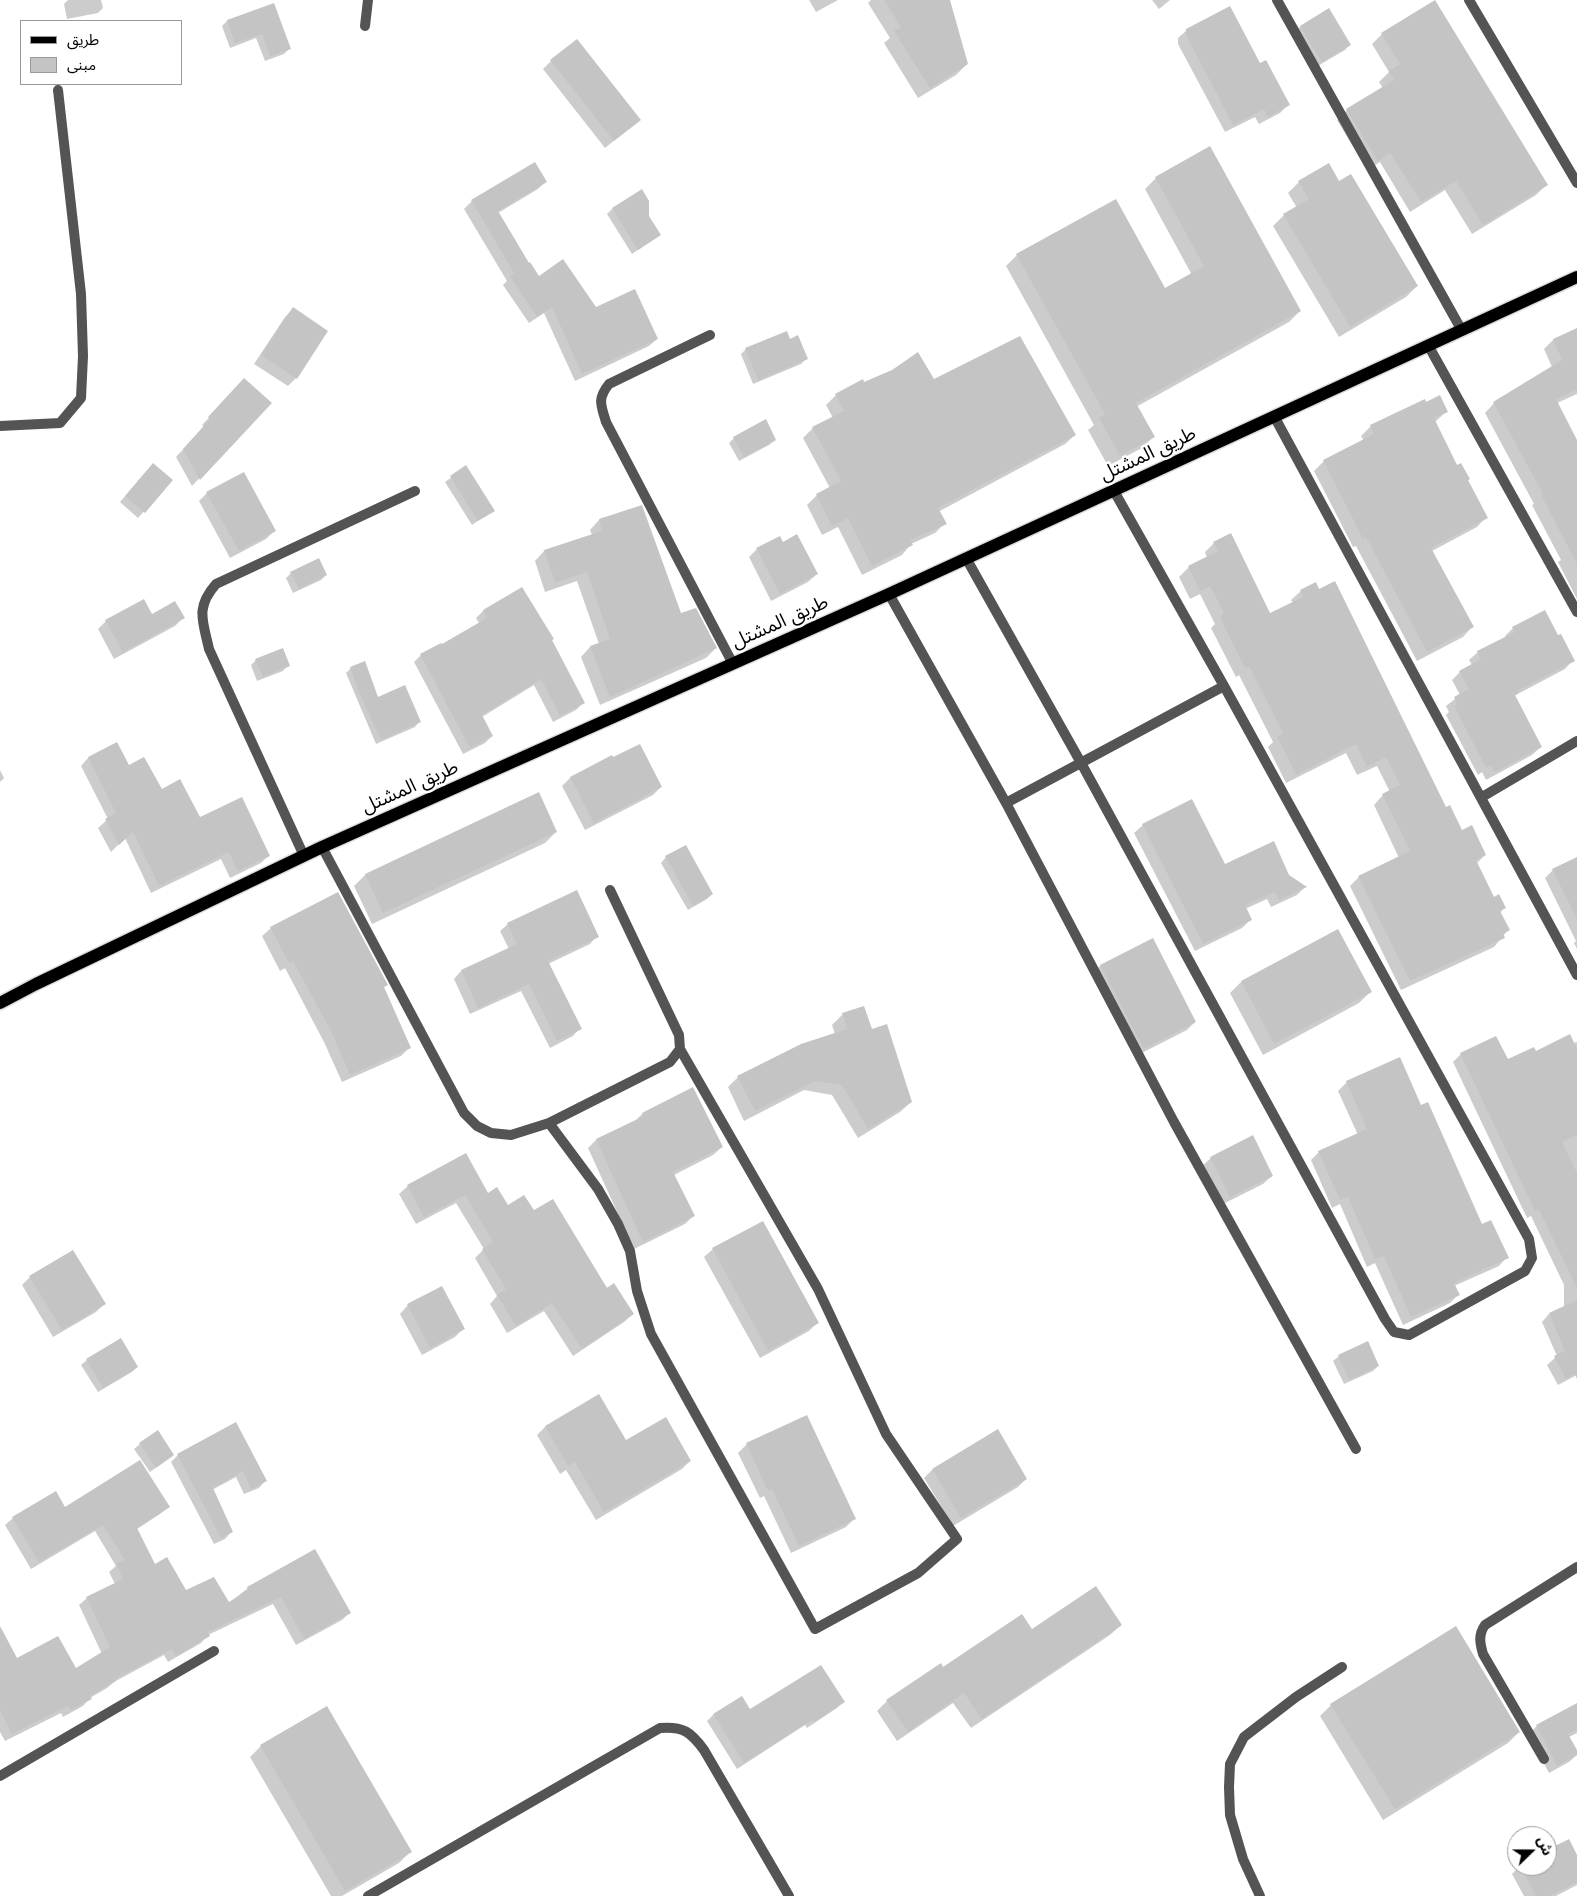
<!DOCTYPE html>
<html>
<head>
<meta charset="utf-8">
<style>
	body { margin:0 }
	#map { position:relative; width:1577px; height:1896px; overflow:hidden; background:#fff; font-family:Mulish,"Noto Sans Arabic",sans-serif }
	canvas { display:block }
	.legend { position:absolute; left:20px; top:20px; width:162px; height:65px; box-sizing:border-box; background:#fff; border:1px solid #999; margin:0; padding:6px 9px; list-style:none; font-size:15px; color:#000 }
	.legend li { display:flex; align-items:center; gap:10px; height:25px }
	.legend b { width:25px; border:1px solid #999 }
	.north { position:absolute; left:1507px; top:1826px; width:50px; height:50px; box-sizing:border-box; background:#fff; border:1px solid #999; border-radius:50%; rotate:68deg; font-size:14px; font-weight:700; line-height:20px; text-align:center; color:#000 }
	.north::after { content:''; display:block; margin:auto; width:18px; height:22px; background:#000; clip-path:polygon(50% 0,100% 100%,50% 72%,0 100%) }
</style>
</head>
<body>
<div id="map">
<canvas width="1577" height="1896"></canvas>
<ul class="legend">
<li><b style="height:6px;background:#000"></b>طريق</li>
<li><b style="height:14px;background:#c4c4c4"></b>مبنى</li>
</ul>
<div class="north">ش</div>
</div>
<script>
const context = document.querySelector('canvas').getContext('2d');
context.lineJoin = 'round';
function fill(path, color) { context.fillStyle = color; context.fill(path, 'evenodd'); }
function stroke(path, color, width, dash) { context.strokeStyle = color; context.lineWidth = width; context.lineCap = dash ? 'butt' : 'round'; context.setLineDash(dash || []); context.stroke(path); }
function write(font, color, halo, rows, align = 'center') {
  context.font = font + ' Mulish,"Noto Sans Arabic",sans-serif'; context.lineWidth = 5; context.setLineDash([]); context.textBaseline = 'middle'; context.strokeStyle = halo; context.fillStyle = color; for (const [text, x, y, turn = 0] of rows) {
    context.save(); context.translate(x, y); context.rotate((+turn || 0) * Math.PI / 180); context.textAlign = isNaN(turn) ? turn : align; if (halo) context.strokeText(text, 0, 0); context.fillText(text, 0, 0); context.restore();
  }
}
const shadow = new Path2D(`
	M 68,0 L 101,0 L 103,8 L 98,13 L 67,19 L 64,4 Z
	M 809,0 L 838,0 L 816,12 Z
	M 871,0 L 949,0 L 967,64 L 956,75 L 918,98 L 884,43 L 890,38 L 868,3 Z
	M 1152,0 L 1170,0 L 1159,9 Z
	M 273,5 L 289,49 L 284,54 L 265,61 L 256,38 L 230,48 L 222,26 L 227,21 Z
	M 1329,9 L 1350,44 L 1345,50 L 1316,67 L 1295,32 L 1300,27 Z
	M 1187,30 L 1259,65 L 1288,105 L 1280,113 L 1259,124 L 1255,117 L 1225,132 L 1178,44 L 1178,38 Z
	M 1382,34 L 1546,185 L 1536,195 L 1472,234 L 1445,190 L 1410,212 L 1380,162 L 1367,170 L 1337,120 L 1347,110 L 1383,88 L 1379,82 L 1389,72 L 1372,44 Z
	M 551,61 L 639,120 L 605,148 L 543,69 Z
	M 1210,148 L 1300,311 L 1289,322 L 1136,407 L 1153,437 L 1142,448 L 1108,466 L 1088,430 L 1094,425 L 1006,266 L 1017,255 L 1165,290 L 1192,275 L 1145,189 L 1156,178 Z
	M 534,164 L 545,182 L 538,189 L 498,213 L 528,265 L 539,277 L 596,309 L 657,339 L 649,346 L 575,381 L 544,313 L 529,323 L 503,285 L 507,281 L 464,209 L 472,201 Z
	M 1299,182 L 1417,286 L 1406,297 L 1339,337 L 1273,226 L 1284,215 L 1297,208 L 1288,193 Z
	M 641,191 L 648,216 L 660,235 L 632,254 L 607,214 L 612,209 Z
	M 293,309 L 296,378 L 288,386 L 254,364 L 285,317 Z
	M 1577,329 L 1577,394 L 1557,403 L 1577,444 L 1577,599 L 1558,562 L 1561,560 L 1532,505 L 1534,504 L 1485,413 L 1494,403 L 1552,367 L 1544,349 L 1553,340 Z
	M 789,340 L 806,359 L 801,364 L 753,384 L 741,354 L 746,349 Z
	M 933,380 L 1075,435 L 1065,444 L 938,512 L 945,523 L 935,533 L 911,544 L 902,555 L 862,575 L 838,527 L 822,535 L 807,505 L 817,495 L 830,488 L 803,438 L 813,428 L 833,418 L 826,405 L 836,395 L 864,383 Z
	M 238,387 L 270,403 L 192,486 L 176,457 L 204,427 L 202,425 Z
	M 1424,400 L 1426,403 L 1446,412 L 1435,422 L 1456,466 L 1466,481 L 1486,517 L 1477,527 L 1432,551 L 1472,627 L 1463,637 L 1417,661 L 1356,546 L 1353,547 L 1314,471 L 1324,461 L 1364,441 L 1361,436 L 1371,426 Z
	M 734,438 L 775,440 L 769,445 L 739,461 L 729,443 Z
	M 466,467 L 493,510 L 472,525 L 445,482 Z
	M 148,470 L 172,480 L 138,518 L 120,502 Z
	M 207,493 L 275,530 L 266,539 L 230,558 L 199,501 Z
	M 641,507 L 681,615 L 716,648 L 706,658 L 600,705 L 581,657 L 590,647 L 599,644 L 577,581 L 545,592 L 535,561 L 544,551 L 592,535 L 590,530 L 599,520 Z
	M 1214,543 L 1270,614 L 1293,603 L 1291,600 L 1301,591 L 1445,809 L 1461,831 L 1485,855 L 1476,864 L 1493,899 L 1504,908 L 1500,913 L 1508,930 L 1494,947 L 1401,990 L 1350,886 L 1359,877 L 1399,858 L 1374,805 L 1383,795 L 1390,792 L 1377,766 L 1357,775 L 1346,753 L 1286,783 L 1268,747 L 1273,742 L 1239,675 L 1236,677 L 1211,628 L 1215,624 L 1200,594 L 1190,599 L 1179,577 L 1189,567 L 1207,558 L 1205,552 Z
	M 782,544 L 817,574 L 808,582 L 771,601 L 749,557 L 757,549 Z
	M 291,573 L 326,575 L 321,580 L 293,593 L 286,578 Z
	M 522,588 L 583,703 L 576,710 L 553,722 L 534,685 L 482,717 L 492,736 L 485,743 L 463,754 L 414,662 L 421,655 L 442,646 L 479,623 L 476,618 L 483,611 Z
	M 152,615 L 183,618 L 175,626 L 114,659 L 98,629 L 106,621 Z
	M 1513,628 L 1557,637 L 1573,660 L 1565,669 L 1514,696 L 1541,747 L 1532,755 L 1486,780 L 1482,772 L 1478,775 L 1446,715 L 1449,712 L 1446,706 L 1460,695 L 1452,680 L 1460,672 L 1472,665 L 1469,660 L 1478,652 L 1506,638 L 1505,636 Z
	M 256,660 L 288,665 L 283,671 L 257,681 L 251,665 Z
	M 351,668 L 377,698 L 419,722 L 415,727 L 376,744 L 346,673 Z
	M 116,744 L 128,767 L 200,819 L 268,856 L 261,863 L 230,878 L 221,859 L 151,893 L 125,838 L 111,852 L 98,828 L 108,819 L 81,766 L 88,758 Z
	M 611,756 L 661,787 L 653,795 L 585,830 L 562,786 L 570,778 Z
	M 0,770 L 4,778 L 0,782 Z
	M 1143,825 L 1224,866 L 1288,876 L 1305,887 L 1297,895 L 1271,907 L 1267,899 L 1245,909 L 1251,919 L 1242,928 L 1195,951 L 1134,833 Z
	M 556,832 L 545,843 L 372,924 L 354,886 L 365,875 Z
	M 666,857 L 712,894 L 707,899 L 688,910 L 661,863 Z
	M 1577,862 L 1577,949 L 1574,943 L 1576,941 L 1545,878 L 1553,870 Z
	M 508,924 L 597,936 L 590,944 L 548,964 L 580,1028 L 573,1036 L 550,1048 L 521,991 L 470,1014 L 454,979 L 461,971 L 509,949 L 500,931 Z
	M 271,928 L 386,985 L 383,988 L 409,1048 L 401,1056 L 342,1082 L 324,1042 L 285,968 L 280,971 L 262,936 Z
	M 1338,930 L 1370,992 L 1359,1003 L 1263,1055 L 1230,993 L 1241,982 Z
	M 1153,940 L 1195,1022 L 1187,1030 L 1136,1056 L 1092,974 L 1100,966 Z
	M 863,1008 L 871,1031 L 911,1102 L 900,1112 L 858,1138 L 832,1095 L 804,1090 L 744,1121 L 728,1087 L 738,1077 L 835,1034 L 832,1025 L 842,1015 Z
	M 1577,1042 L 1577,1375 L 1558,1385 L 1547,1365 L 1557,1356 L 1542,1322 L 1549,1314 L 1564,1307 L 1564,1285 L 1531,1216 L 1527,1218 L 1453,1062 L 1461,1054 L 1507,1061 Z
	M 1347,1082 L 1421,1107 L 1481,1225 L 1507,1257 L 1499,1266 L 1454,1286 L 1458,1295 L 1450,1303 L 1403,1325 L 1375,1263 L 1367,1267 L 1340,1204 L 1332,1208 L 1311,1160 L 1319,1152 L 1358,1135 L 1338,1091 Z
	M 693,1089 L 722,1147 L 713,1155 L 674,1175 L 693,1216 L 685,1224 L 634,1249 L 588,1148 L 596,1140 L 634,1122 L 642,1114 Z
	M 1211,1158 L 1272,1176 L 1263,1184 L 1221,1205 L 1202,1166 Z
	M 408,1186 L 487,1194 L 508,1206 L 534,1212 L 633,1314 L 624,1322 L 573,1356 L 544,1311 L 507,1333 L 490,1304 L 497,1296 L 475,1258 L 484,1249 L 456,1203 L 416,1224 L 399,1194 Z
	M 713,1249 L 817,1323 L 809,1331 L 760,1358 L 704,1257 Z
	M 30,1277 L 104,1304 L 96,1312 L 53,1337 L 22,1285 Z
	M 441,1287 L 463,1329 L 455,1337 L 422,1355 L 400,1314 L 408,1305 Z
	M 1339,1356 L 1378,1366 L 1373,1371 L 1344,1384 L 1333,1361 Z
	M 87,1360 L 137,1367 L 132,1372 L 98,1392 L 81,1365 Z
	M 599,1395 L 626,1442 L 690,1461 L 682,1469 L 596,1520 L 566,1470 L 560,1474 L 537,1435 L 545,1427 Z
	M 806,1417 L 854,1519 L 846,1527 L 791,1553 L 764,1496 L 760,1498 L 738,1453 L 747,1444 Z
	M 236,1424 L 265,1481 L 259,1488 L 244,1494 L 236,1477 L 212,1490 L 231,1532 L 225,1539 L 214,1544 L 171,1462 L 178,1455 Z
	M 998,1431 L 1026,1479 L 1018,1487 L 953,1526 L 924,1478 L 932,1470 Z
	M 140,1444 L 173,1455 L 150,1472 L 134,1449 Z
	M 168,1507 L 160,1514 L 137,1529 L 155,1566 L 185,1592 L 229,1603 L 248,1588 L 349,1613 L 342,1620 L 296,1645 L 273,1604 L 208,1635 L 201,1643 L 168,1662 L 164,1655 L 114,1682 L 107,1688 L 90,1698 L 83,1706 L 63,1717 L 61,1713 L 5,1741 L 0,1732 L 0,1648 L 16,1660 L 75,1670 L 102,1654 L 79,1605 L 87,1598 L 115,1584 L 109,1572 L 116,1566 L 95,1531 L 31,1569 L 5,1525 L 13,1518 L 65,1509 Z
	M 1121,1625 L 1110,1635 L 971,1728 L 953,1703 L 897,1741 L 877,1711 L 887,1701 L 943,1668 L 1031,1631 Z
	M 741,1697 L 750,1711 L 843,1702 L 837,1708 L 807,1728 L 805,1725 L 737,1769 L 707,1721 L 713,1715 Z
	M 1577,1704 L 1577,1733 L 1569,1737 L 1577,1755 L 1569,1762 L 1549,1773 L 1528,1734 L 1537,1726 Z
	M 1331,1705 L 1519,1732 L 1508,1743 L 1383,1820 L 1320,1716 Z
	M 261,1746 L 410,1852 L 399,1863 L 342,1896 L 331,1896 L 250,1757 Z
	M 1548,1847 L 1549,1850 L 1577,1858 L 1577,1885 L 1556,1896 L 1524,1896 L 1512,1874 L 1520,1866 L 1547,1866 Z`);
const building = new Path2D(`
	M 884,0 L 950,0 L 968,64 L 930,88 L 894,31 L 901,27 Z
	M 1435,0 L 1548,185 L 1483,225 L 1456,181 L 1421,202 L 1390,153 L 1378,161 L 1346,109 L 1394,80 L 1389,71 L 1400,64 L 1381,33 Z
	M 274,3 L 291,49 L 270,56 L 262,34 L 235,43 L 227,20 Z
	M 1230,6 L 1260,63 L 1266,60 L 1290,105 L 1268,117 L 1264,109 L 1233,125 L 1186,35 L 1186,29 Z
	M 1329,8 L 1351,45 L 1322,62 L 1300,26 Z
	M 577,39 L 641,120 L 614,141 L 550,60 Z
	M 1210,146 L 1301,311 L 1136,403 L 1155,437 L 1120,456 L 1099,418 L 1105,414 L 1016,254 L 1116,199 L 1165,288 L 1204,266 L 1155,177 Z
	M 535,162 L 547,182 L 498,211 L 529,263 L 530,262 L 539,276 L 563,259 L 596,307 L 635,289 L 658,339 L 582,374 L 552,307 L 537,317 L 510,276 L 514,273 L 471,200 Z
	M 1329,163 L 1339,181 L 1351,174 L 1418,286 L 1350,327 L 1283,214 L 1309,199 L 1298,181 Z
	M 642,189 L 649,201 L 649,216 L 661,235 L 638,250 L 612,208 Z
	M 293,307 L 328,331 L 297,379 L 261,355 Z
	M 1577,328 L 1577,392 L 1576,390 L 1556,399 L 1577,440 L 1577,564 L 1541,495 L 1543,494 L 1493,402 L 1562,360 L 1553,339 Z
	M 787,331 L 790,339 L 798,335 L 808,359 L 758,380 L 745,348 Z
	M 1020,336 L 1076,435 L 938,508 L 947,524 L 910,540 L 913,545 L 872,566 L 848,518 L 832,526 L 816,494 L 841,481 L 812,427 L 844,411 L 835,394 L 863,379 L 864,382 L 892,370 L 918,352 L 934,379 Z
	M 244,378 L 272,403 L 200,480 L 183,449 L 210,419 L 208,417 Z
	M 1440,395 L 1448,412 L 1434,418 L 1457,465 L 1461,463 L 1470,479 L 1468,480 L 1488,518 L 1431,548 L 1474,627 L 1427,652 L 1366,537 L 1363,539 L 1323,460 L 1374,434 L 1370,425 L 1425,399 L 1426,402 Z
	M 766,419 L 776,440 L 744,457 L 733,437 Z
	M 153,463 L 173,480 L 145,513 L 125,496 Z
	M 466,465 L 495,511 L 478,521 L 450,476 Z
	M 244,472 L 276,531 L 239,551 L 206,492 Z
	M 642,505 L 681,613 L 696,608 L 717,648 L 610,697 L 590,646 L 610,639 L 587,572 L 555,583 L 544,550 L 602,531 L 599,519 Z
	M 1231,533 L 1270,613 L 1303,597 L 1300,590 L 1316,582 L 1319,589 L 1335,581 L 1446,807 L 1450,805 L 1462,830 L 1472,825 L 1486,855 L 1476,860 L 1494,897 L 1499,894 L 1506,908 L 1500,911 L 1510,930 L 1503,934 L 1505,938 L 1410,981 L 1358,876 L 1410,851 L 1382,794 L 1400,785 L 1386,757 L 1367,767 L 1356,744 L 1296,775 L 1277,736 L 1283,733 L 1249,666 L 1245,668 L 1220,618 L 1224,613 L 1210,586 L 1200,591 L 1188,566 L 1218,551 L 1213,542 Z
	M 797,534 L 818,574 L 780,594 L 756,548 L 780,536 L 783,542 Z
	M 319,558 L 327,575 L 299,589 L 290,572 Z
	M 522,587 L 554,639 L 552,640 L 585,703 L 560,716 L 541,679 L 482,715 L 493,736 L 470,748 L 420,654 L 441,643 L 442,644 L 487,618 L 483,610 Z
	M 144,599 L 152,614 L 175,601 L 185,618 L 123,652 L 105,620 Z
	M 1545,610 L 1558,635 L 1561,634 L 1575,661 L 1517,691 L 1518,693 L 1515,695 L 1542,747 L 1495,772 L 1491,765 L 1486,768 L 1454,706 L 1457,704 L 1454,697 L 1469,689 L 1459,671 L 1481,659 L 1477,651 L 1515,632 L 1512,627 Z
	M 283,648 L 290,666 L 263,677 L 255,659 Z
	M 365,661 L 378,697 L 405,685 L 421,722 L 381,740 L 358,690 L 350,667 Z
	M 117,742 L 129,765 L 144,757 L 162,789 L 180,779 L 200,817 L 242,797 L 270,856 L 238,871 L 229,852 L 159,886 L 133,832 L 119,845 L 105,819 L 116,813 L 88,757 Z
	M 640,744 L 662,787 L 594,823 L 570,777 L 612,755 L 613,757 Z
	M 539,792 L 557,832 L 383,913 L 365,874 Z
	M 1192,799 L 1225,864 L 1274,841 L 1289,875 L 1307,887 L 1279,900 L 1275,892 L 1245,905 L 1252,920 L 1203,944 L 1142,824 Z
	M 686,845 L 713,894 L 693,906 L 665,856 Z
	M 1577,857 L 1577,919 L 1552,869 Z
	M 577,890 L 599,937 L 548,961 L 582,1029 L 557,1041 L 529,984 L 478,1008 L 461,970 L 517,944 L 507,923 Z
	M 338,892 L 388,985 L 384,987 L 411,1048 L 350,1075 L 332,1033 L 293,961 L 289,963 L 270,927 Z
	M 1338,929 L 1372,992 L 1274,1044 L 1241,981 Z
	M 1153,938 L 1196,1022 L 1144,1049 L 1100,965 Z
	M 864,1006 L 872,1029 L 887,1024 L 912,1102 L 868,1129 L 842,1085 L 815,1081 L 755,1111 L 737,1076 L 801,1044 L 847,1029 L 842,1013 Z
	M 1570,1034 L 1577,1049 L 1577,1135 L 1562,1142 L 1577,1173 L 1577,1288 L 1539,1210 L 1535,1211 L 1460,1053 L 1496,1036 L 1508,1059 L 1534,1047 L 1536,1051 Z
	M 1400,1057 L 1421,1105 L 1428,1102 L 1482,1224 L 1491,1220 L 1509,1258 L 1454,1283 L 1460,1295 L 1411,1317 L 1384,1256 L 1375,1259 L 1348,1197 L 1340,1200 L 1318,1151 L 1367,1129 L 1346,1081 Z
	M 693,1087 L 723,1147 L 673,1172 L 695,1216 L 643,1242 L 596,1139 L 644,1116 L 642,1113 Z
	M 1253,1135 L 1273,1176 L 1230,1197 L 1210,1157 Z
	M 466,1153 L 488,1193 L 497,1187 L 508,1205 L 524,1195 L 534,1210 L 553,1199 L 607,1288 L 614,1283 L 634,1314 L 582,1349 L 552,1303 L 516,1326 L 497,1295 L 506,1289 L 482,1249 L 493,1242 L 465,1195 L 424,1217 L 407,1185 Z
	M 763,1221 L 819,1323 L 768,1351 L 712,1248 Z
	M 73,1250 L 106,1304 L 62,1330 L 29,1276 Z
	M 442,1286 L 465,1329 L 430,1348 L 407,1304 Z
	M 1577,1300 L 1577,1379 L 1575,1374 L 1566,1379 L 1554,1356 L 1565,1351 L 1549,1313 Z
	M 121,1338 L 138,1367 L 103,1388 L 86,1359 Z
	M 1368,1341 L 1379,1366 L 1349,1380 L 1338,1355 Z
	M 599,1394 L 626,1440 L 666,1417 L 691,1461 L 604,1512 L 575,1462 L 568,1466 L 545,1426 Z
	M 807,1415 L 856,1519 L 799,1546 L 772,1489 L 768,1491 L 746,1443 Z
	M 236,1422 L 267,1481 L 251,1489 L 243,1471 L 213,1488 L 233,1532 L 221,1538 L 177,1454 Z
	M 998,1429 L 1027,1479 L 961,1518 L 932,1469 Z
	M 158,1430 L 174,1455 L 156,1468 L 139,1443 Z
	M 140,1460 L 170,1507 L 137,1528 L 155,1564 L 167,1557 L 186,1590 L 214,1577 L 229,1602 L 248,1590 L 247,1587 L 315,1549 L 351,1613 L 304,1639 L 281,1597 L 208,1632 L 210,1636 L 176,1656 L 172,1649 L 115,1679 L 116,1681 L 90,1696 L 92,1699 L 70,1710 L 68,1706 L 12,1734 L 0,1710 L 0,1626 L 17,1658 L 58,1636 L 76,1668 L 110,1647 L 86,1597 L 123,1579 L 116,1564 L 125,1560 L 103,1525 L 39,1562 L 12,1517 L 56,1491 L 65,1507 Z
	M 1096,1586 L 1122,1625 L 982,1719 L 964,1693 L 908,1732 L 886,1700 L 941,1663 L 943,1667 L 1022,1614 L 1032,1629 Z
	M 1456,1626 L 1520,1732 L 1395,1809 L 1330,1704 Z
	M 821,1665 L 845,1702 L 814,1722 L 812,1720 L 744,1763 L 713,1714 L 742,1696 L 750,1709 Z
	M 1577,1703 L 1577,1730 L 1568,1734 L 1577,1750 L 1577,1755 L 1557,1766 L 1536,1725 Z
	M 327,1706 L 412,1852 L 345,1891 L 260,1745 Z
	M 1569,1839 L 1577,1855 L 1577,1882 L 1550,1896 L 1536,1896 L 1520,1866 L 1547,1866 L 1547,1850 Z`);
const minor = new Path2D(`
	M 1277,0 L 1461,329
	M 1469,0 L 1577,183
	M 365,26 L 368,0
	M 710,335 L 609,384 C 597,399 601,405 606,422 L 733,664
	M 1428,345 L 1577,612
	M 1274,416 L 1577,975
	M 0,426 L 60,423 L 81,398 L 83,356 L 81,294 L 58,90
	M 966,558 L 1080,761 L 1385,1319 L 1394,1332 L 1409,1335 L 1525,1271 L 1532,1258 L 1529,1239 L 1224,686 L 1114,491
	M 889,594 L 1006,803 L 1174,1122 L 1356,1449
	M 1482,797 L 1577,741
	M 1006,803 L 1224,686
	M 322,847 L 464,1113 L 477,1126 L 491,1133 L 511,1135 L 549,1123 L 670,1062 L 680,1049 L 679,1035 L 610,890
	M 304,856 L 209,649 C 203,621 195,608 216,584 L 415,491
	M 549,1123 L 598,1189 L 618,1224 L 630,1251 L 637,1291 L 651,1334 L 815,1629 L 918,1573 L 957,1539 L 886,1434 L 818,1289 L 680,1049
	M 1544,1759 L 1483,1654 C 1480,1643 1478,1635 1485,1625 L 1577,1567
	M 0,1776 L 214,1651
	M 368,1896 L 660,1728 C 683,1726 691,1732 704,1750 L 789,1896
	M 1260,1896 L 1243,1859 L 1230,1815 L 1229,1787 L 1230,1764 L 1244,1737 L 1296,1697 L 1342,1667`);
const primary = new Path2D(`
	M 0,1003 L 36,984 L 322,847 L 889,594 L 1577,277`);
const streetNames = [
	["طريق المشتل",1148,454,-25],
	["طريق المشتل",780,622,-24],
	["طريق المشتل",410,787,-24]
];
fill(shadow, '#0003');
fill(building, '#c4c4c4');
stroke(primary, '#dbdbdb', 15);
stroke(minor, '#545454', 10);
stroke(primary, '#000', 12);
write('19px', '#000', '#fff', streetNames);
</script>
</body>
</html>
